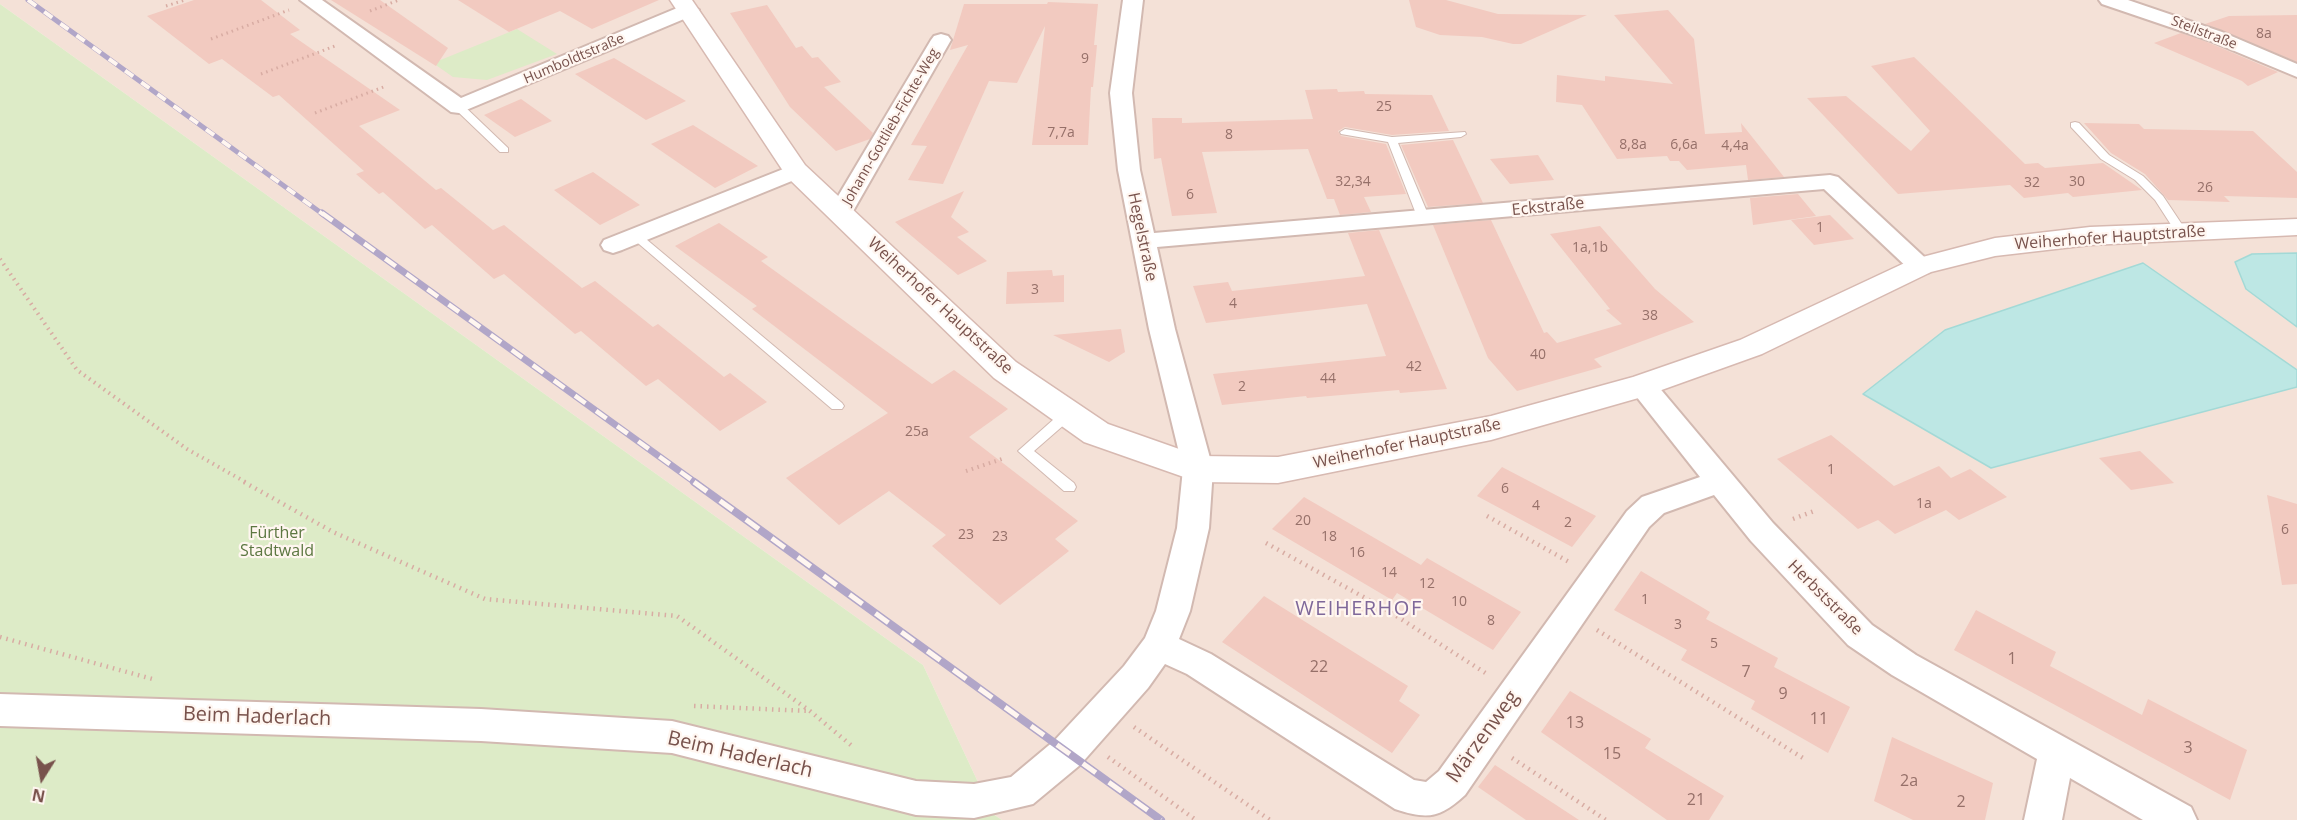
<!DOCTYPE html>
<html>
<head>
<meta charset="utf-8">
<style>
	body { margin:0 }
	#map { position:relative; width:2297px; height:820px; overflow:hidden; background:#fdf1e9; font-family:"Open Sans",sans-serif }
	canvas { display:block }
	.north { position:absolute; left:12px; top:748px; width:60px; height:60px; -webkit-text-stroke:4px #fff6f0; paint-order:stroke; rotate:191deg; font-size:16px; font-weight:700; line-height:24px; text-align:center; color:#78524c }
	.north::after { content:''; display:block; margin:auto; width:21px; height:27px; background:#78524c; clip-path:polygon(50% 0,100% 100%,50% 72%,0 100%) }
</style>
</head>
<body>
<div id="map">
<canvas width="2297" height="820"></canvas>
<div class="north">N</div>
</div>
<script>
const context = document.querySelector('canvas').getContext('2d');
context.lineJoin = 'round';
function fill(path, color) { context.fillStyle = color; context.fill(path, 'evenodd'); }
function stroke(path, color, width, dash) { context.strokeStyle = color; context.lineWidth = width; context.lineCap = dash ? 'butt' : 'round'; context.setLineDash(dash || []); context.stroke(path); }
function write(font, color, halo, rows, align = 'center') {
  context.font = font + ' "Open Sans",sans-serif'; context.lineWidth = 4.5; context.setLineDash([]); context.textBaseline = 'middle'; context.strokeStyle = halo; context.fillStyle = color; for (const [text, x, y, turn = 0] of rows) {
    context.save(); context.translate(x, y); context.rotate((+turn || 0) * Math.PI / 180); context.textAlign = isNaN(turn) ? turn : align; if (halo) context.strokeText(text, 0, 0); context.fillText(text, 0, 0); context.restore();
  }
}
const residential = new Path2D(`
	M 0,0 L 2297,0 L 2297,820 L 1002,820 L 993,814 L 923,665 L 0,4 Z`);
const green = new Path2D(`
	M 0,4 L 923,665 L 993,814 L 1002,820 L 0,820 Z
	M 517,29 L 557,54 L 487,80 L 453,77 L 433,63 Z`);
const water = new Path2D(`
	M 2297,253 L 2297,327 L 2246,289 L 2235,262 L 2252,254 Z
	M 2143,263 L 2297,370 L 2297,387 L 1991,468 L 1863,394 L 1945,330 Z`);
const building = new Path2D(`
	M 194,0 L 261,0 L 300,30 L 290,34 L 400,110 L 359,126 L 436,190 L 441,188 L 493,230 L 504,225 L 582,288 L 595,281 L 653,327 L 658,324 L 724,377 L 730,373 L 767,402 L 720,431 L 658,379 L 646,386 L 581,331 L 575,334 L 504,274 L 494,279 L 432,225 L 425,229 L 383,192 L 379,194 L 356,174 L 364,171 L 279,95 L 273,97 L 222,59 L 209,64 L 147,16 Z
	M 331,0 L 380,0 L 448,48 L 436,66 Z
	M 458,0 L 659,0 L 592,29 L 560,11 L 509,32 Z
	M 1409,0 L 1446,0 L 1498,14 L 1587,15 L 1521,44 L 1513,44 L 1482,37 L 1440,35 L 1416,27 Z
	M 1048,2 L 1098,4 L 1094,45 L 1097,45 L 1093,87 L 1091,87 L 1088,145 L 1032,145 L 1045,26 L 1017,83 L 989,81 L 943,184 L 908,180 L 927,146 L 911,145 L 968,45 L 950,50 L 964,4 L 1047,4 Z
	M 767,5 L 796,48 L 802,46 L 812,58 L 818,57 L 841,82 L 824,87 L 873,133 L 870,139 L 836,151 L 790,107 L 730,13 Z
	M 1668,10 L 1694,39 L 1705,134 L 1742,132 L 1741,123 L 1784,177 L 1748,180 L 1746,165 L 1687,170 L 1679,161 L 1670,161 L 1667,156 L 1617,159 L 1582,105 L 1556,102 L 1557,75 L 1605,81 L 1605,76 L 1673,84 L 1614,15 Z
	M 2297,15 L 2297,62 L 2205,24 L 2229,16 Z
	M 2181,33 L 2207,42 L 2278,72 L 2248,86 L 2242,81 L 2154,43 Z
	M 1914,57 L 2025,164 L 2038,163 L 2045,168 L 2103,163 L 2142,190 L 2073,197 L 2068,193 L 2024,198 L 2010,185 L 1898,194 L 1807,98 L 1846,96 L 1911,151 L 1930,131 L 1871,66 Z
	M 614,58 L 686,101 L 646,120 L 575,74 Z
	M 1337,89 L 1338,92 L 1364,91 L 1365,94 L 1432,95 L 1449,131 L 1392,135 L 1345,127 L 1338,131 L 1341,136 L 1386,144 L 1406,194 L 1364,197 L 1371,212 L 1340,215 L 1334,199 L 1327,199 L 1308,149 L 1202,152 L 1217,213 L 1172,216 L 1161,158 L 1154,159 L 1152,118 L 1182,118 L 1182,123 L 1313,119 L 1305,90 Z
	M 521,99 L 552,121 L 515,137 L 484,115 Z
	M 2084,123 L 2139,124 L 2144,129 L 2253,131 L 2297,172 L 2297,198 L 2224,196 L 2230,202 L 2168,200 L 2145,174 L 2111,153 Z
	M 693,125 L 758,166 L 715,188 L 651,144 Z
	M 1453,140 L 1483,203 L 1428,207 L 1401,145 Z
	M 1538,155 L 1554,180 L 1510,184 L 1490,159 Z
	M 593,172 L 640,205 L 600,225 L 554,190 Z
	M 964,191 L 951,217 L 969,232 L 957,237 L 987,261 L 958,275 L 895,222 Z
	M 1798,194 L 1816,216 L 1753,225 L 1750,198 Z
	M 1830,215 L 1854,239 L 1814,245 L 1791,220 Z
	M 1491,220 L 1544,333 L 1547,332 L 1557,343 L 1622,324 L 1606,310 L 1610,309 L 1550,234 L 1600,226 L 1655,289 L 1694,322 L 1594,359 L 1602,367 L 1517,391 L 1488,358 L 1433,225 Z
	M 719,223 L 768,257 L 761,261 L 932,384 L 954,370 L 1008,409 L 969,437 L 1078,521 L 1055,539 L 1069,551 L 1000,605 L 932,546 L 946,535 L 889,491 L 839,525 L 786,478 L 888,413 L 752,309 L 757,306 L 675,246 Z
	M 1379,230 L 1447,389 L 1400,393 L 1399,390 L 1307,398 L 1306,396 L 1222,405 L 1213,374 L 1386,356 L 1367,304 L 1206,323 L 1193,286 L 1228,282 L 1232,291 L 1365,276 L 1348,233 Z
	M 1052,270 L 1053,276 L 1064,275 L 1064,302 L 1006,304 L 1007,272 Z
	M 1121,329 L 1125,352 L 1109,362 L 1053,335 Z
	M 1831,435 L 1894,486 L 1939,466 L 1951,478 L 1970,469 L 2007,497 L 1959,520 L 1946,510 L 1895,534 L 1878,520 L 1858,529 L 1777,459 Z
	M 2140,451 L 2174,483 L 2131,490 L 2099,458 Z
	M 1502,467 L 1596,516 L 1572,547 L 1477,496 Z
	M 2267,495 L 2297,504 L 2297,584 L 2282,585 Z
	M 1304,497 L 1421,565 L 1427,558 L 1521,612 L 1493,650 L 1397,593 L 1392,600 L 1272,529 Z
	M 1641,571 L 1710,612 L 1706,619 L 1778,658 L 1774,667 L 1850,707 L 1828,753 L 1751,709 L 1755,701 L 1681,660 L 1687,650 L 1614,610 Z
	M 1264,596 L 1408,686 L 1399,701 L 1420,715 L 1392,753 L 1222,642 Z
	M 1976,610 L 2056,652 L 2050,666 L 2142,715 L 2148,699 L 2247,750 L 2230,800 L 1954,650 Z
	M 1570,691 L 1651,739 L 1645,748 L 1724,796 L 1709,820 L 1667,820 L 1541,732 Z
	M 1892,737 L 1993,783 L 1985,820 L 1913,820 L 1874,801 Z
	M 1495,765 L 1579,820 L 1526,820 L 1478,787 Z`);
const pathFar2 = new Path2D(`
	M 166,6 L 185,0
	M 370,11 L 399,0
	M 211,39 L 289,10
	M 261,74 L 335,46
	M 315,113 L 386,86`);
const pathFar1 = new Path2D(`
	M 0,259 L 77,370 L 187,449 L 247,483
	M 966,471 L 1005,458`);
const path = new Path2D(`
	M 244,482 L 333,532 L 485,599 L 677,616 L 810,711 L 852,746
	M 1487,516 L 1571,563
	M 1793,519 L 1814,511
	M 1266,543 L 1387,610 L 1487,674
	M 1597,630 L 1803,758
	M 0,637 L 156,680
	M 694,706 L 809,711
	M 1134,727 L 1270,820
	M 1108,757 L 1196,820
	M 1512,758 L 1606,820`);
const lane = new Path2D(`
	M 459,104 L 463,105 L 508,148 L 508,152 L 500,152 L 455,109 L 454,107 Z
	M 2075,122 L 2079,123 L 2109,155 L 2143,176 L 2163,196 L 2187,232 L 2185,234 L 2177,234 L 2155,200 L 2135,180 L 2101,159 L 2071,127 L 2071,123 Z
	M 1345,129 L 1392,137 L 1465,132 L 1466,134 L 1461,137 L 1398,143 L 1430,219 L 1428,221 L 1420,221 L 1418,219 L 1388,142 L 1341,134 L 1340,132 Z
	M 636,232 L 640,234 L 842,403 L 844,406 L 842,409 L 832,409 L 632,238 L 630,236 L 632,234 Z
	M 1068,409 L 1075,414 L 1073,417 L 1034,451 L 1074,483 L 1076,487 L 1074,491 L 1064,491 L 1018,451 L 1063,411 Z`);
const street = new Path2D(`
	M 300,0 L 322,0 L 461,98 L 682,6 L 689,4 L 699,10 L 696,14 L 459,113 L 451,112 Z
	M 1123,0 L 1143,0 L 1132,93 L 1140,170 L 1154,233 L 1830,175 L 1838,177 L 1934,266 L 1930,272 L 1921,274 L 1912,272 L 1824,189 L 1157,247 L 1175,329 L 1213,469 L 1209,528 L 1190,611 L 1179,639 L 1211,654 L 1414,780 L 1426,782 L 1439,771 L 1627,511 L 1642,497 L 1700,477 L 1628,386 L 1632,379 L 1642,376 L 1652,379 L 1773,523 L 1872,625 L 1916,655 L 2191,807 L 2197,820 L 2143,820 L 2070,778 L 2062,820 L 2024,820 L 2037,759 L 1892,675 L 1848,645 L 1751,541 L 1714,495 L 1664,513 L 1649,527 L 1465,795 C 1440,818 1428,820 1395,809 L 1187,674 L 1165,664 L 1148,688 L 1080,765 L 1033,804 L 974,818 L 916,815 L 672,753 L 481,741 L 0,726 L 0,694 L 481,709 L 672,721 L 916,781 L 974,784 L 1011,777 L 1054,741 L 1124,666 L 1145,638 L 1156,611 L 1177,528 L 1183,469 L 1149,329 L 1118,170 L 1110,93 Z
	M 2099,0 L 2128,0 L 2222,32 L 2297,64 L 2297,77 L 2208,40 L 2102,4 Z
	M 941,34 L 948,36 L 951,40 L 852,213 L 848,218 L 840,220 L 832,218 L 828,213 L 931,40 L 934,36 Z
	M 796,164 L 804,166 L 808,171 L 804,176 L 622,250 L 613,253 L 604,250 L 601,245 L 604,240 Z`);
const secondary = new Path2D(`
	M 670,0 L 692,0 L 805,165 L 1016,362 L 1108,424 L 1199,456 L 1278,457 L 1491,416 L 1633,377 L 1740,340 L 1911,260 L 1995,238 L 2090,227 L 2297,219 L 2297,235 L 2090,245 L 1995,256 L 1931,272 L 1762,354 L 1642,397 L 1491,440 L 1278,483 L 1198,482 L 1084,442 L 994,378 L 787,177 Z`);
const railFar2 = new Path2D(`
	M 28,0 L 324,215`);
const railFar1 = new Path2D(`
	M 322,213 L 696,483`);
const rail = new Path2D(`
	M 694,482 L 1161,820`);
const farStreetnames = [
	["Steilstraße",2204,33,21],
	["Humboldtstraße",574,59,-23],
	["Johann-Gottlieb-Fichte-Weg",891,127,-60]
];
const numberNames = [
	["8a",2264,34],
	["9",1085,59],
	["25",1384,107],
	["7,7a",1061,133],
	["8",1229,135],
	["8,8a",1633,145],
	["6,6a",1684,145],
	["4,4a",1735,146],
	["32,34",1353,182],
	["30",2077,182],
	["32",2032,183],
	["26",2205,188],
	["6",1190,195],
	["1",1820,228],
	["1a,1b",1590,248],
	["3",1035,290],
	["4",1233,304],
	["38",1650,316],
	["40",1538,355],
	["42",1414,367],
	["44",1328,379],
	["2",1242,387],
	["25a",917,432],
	["1",1831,470],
	["6",1505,489],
	["1a",1924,504],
	["4",1536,506],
	["20",1303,521],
	["2",1568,523],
	["6",2285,530],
	["23",966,535],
	["23",1000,537],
	["18",1329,537],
	["16",1357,553],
	["14",1389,573],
	["12",1427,584],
	["1",1645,600],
	["10",1459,602],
	["8",1491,621],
	["3",1678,625],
	["5",1714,644]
];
const streetNames = [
	["Eckstraße",1548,207,-6],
	["Hegelstraße",1142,237,78],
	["Weiherhofer Hauptstraße",2110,238,-4],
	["Weiherhofer Hauptstraße",940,306,43],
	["Weiherhofer Hauptstraße",1407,444,-12],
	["Herbststraße",1825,598,45]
];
const parkNames = [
	["Fürther",277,533],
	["Stadtwald",277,551]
];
const nearNumbernames = [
	["1",2012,659],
	["22",1319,667],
	["7",1746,672],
	["9",1783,694],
	["11",1819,719],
	["13",1575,723],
	["3",2188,748],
	["15",1612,754],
	["2a",1909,781],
	["21",1696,800],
	["2",1961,802]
];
const quarterNames = [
	["WEIHERHOF",1359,609]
];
const nearStreetnames = [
	["Beim Haderlach",257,717,2],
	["Märzenweg",1483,737,-54],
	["Beim Haderlach",740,755,13]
];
fill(residential, '#f4e1d7');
fill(green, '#ddebc7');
fill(water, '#bde7e4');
stroke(water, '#a3d9d6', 1.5);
fill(building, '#f2cac0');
stroke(lane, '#d2b9b1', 2);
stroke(street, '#d2b9b1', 4);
stroke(secondary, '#d7b9b1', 3);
stroke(pathFar2, '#d8aca3', 3, [1.5, 4]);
stroke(pathFar1, '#d8aca3', 4, [1.5, 4.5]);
stroke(path, '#d8aca3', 4.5, [1.5, 5]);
fill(lane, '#fff');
fill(street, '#fff');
fill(secondary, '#fff');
stroke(railFar2, '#b1a6c8', 5);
stroke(railFar1, '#b1a6c8', 7);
stroke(rail, '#b1a6c8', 8);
stroke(railFar2, '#fff6f0', 4, [10]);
stroke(railFar1, '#fff6f0', 4.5, [13]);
stroke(rail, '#fff6f0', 5, [16]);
write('14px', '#78524c', '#fff6f0', farStreetnames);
write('14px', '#967069', null, numberNames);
write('16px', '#78524c', '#fff6f0', streetNames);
write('16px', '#5c7741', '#fff6f0', parkNames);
write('16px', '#967069', null, nearNumbernames);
context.letterSpacing = '1.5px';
write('20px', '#7f689a', '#fff6f0', quarterNames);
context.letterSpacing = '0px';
write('20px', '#78524c', '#fff6f0', nearStreetnames);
</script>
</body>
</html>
